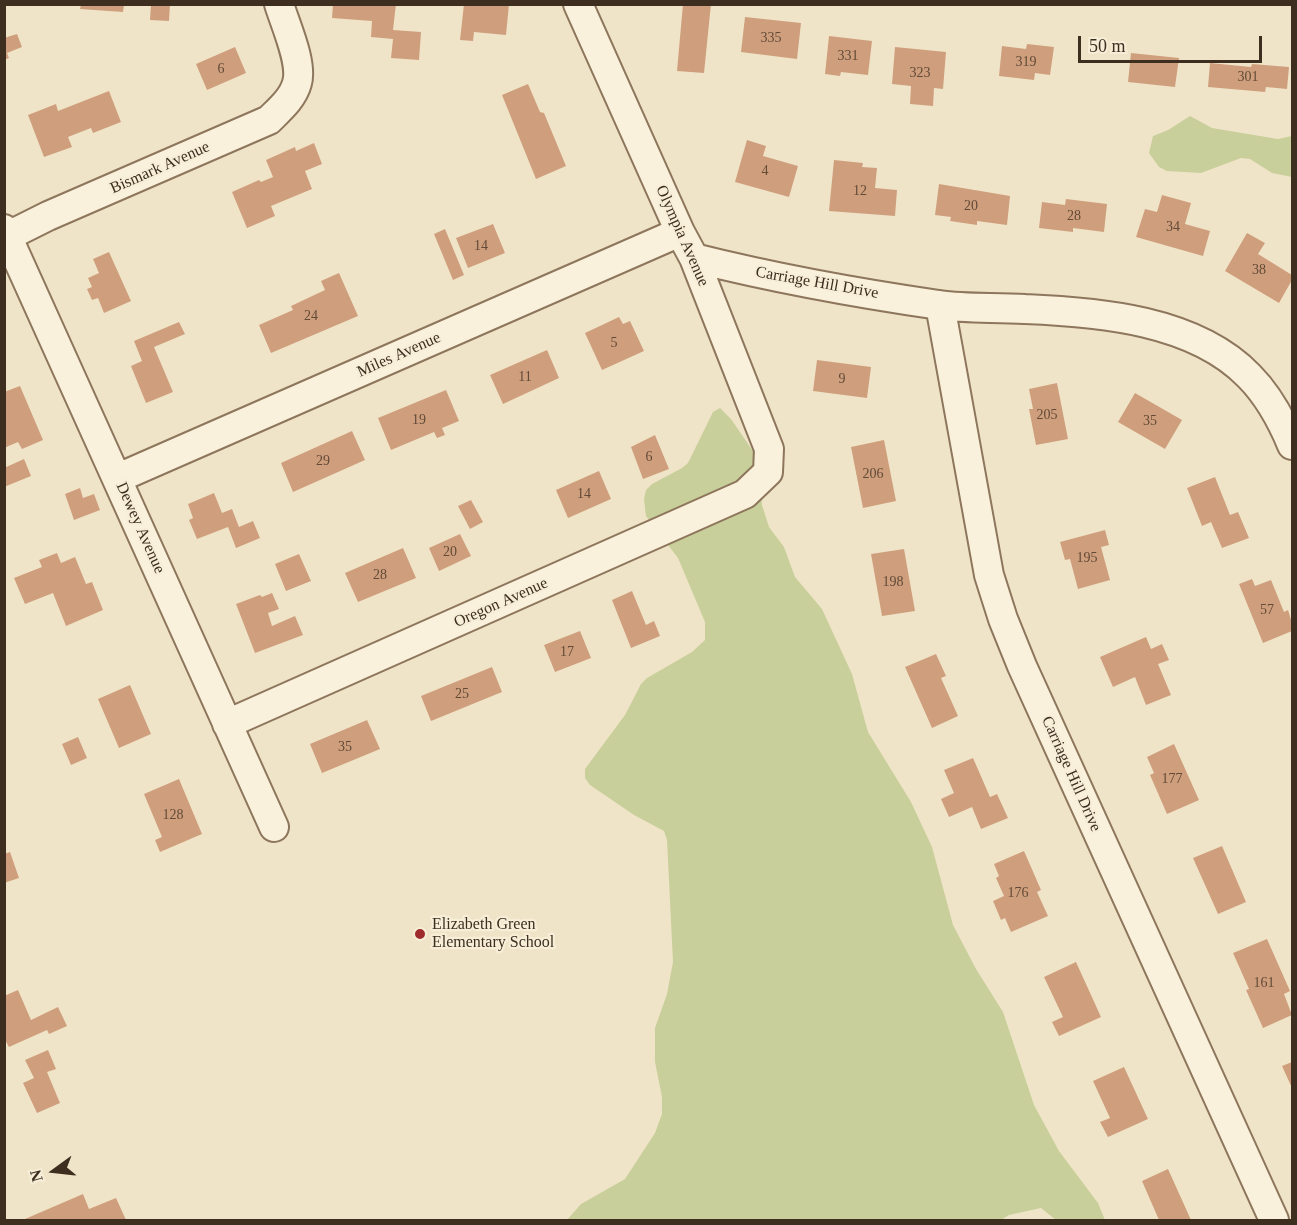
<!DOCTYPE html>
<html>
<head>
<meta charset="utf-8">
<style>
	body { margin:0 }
	#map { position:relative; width:1297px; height:1225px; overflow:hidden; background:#f0e4c8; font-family:"Times New Roman",serif }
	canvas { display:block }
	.frame { position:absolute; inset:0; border:6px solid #3d2e20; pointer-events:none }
	.north { position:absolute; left:24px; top:1141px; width:60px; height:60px; -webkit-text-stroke:4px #f7eed8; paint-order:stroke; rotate:255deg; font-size:16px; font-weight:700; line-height:24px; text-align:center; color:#3d2e20 }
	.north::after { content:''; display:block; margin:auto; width:21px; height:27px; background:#3d2e20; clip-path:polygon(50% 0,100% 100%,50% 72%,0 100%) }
	.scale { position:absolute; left:1078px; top:36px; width:184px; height:27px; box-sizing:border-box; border:3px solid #3d2e20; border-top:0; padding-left:8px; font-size:18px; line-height:21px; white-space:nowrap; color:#3d2e20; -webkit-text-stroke:4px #f7eed8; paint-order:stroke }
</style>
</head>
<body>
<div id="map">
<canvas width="1297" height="1225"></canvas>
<div class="frame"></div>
<div class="north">N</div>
<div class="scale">50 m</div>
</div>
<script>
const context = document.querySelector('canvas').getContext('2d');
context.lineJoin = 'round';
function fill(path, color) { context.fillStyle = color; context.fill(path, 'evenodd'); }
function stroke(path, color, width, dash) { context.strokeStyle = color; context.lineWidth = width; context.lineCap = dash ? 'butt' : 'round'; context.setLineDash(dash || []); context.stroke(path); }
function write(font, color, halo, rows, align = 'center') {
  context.font = font + ' "Times New Roman",serif'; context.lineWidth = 4.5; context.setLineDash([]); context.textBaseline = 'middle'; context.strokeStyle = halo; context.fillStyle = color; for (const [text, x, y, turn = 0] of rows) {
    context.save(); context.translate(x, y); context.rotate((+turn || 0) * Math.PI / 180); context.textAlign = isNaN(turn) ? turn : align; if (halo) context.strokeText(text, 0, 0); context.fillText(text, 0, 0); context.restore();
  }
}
const green = new Path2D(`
	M 1190,116 L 1212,128 L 1278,139 L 1292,136 L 1292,177 L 1272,173 L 1250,159 L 1241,158 L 1201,173 L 1167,171 L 1159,167 L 1149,153 L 1153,136 L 1168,130 Z
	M 720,408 L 731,419 L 759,460 L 762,505 L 769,527 L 784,547 L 795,577 L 822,609 L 852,674 L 868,732 L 911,802 L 932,847 L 953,925 L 976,969 L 1003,1012 L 1034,1105 L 1059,1151 L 1098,1203 L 1105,1220 L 1056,1220 L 1041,1208 L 1009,1215 L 1001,1220 L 567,1220 L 581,1204 L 625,1179 L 655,1133 L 662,1114 L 662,1097 L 655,1062 L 655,1028 L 667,994 L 673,962 L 667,840 L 664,831 L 634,815 L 590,785 L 585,778 L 585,769 L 625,715 L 641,684 L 647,678 L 692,652 L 705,640 L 705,622 L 678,558 L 646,516 L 644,499 L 646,490 L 652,484 L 682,468 L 688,463 L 713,412 Z`);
const building = new Path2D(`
	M 151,4 L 170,4 L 169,21 L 150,20 Z
	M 333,4 L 396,4 L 393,30 L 421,32 L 419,60 L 391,58 L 393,39 L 371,37 L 372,21 L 332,18 Z
	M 464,4 L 509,4 L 506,35 L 474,32 L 473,41 L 460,40 Z
	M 683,4 L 711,4 L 704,73 L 677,71 Z
	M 81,5 L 124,5 L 123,12 L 80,9 Z
	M 745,17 L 801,23 L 797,59 L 741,52 Z
	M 17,34 L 22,47 L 7,53 L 9,58 L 4,60 L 4,38 Z
	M 829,36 L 872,41 L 868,75 L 841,72 L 840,76 L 825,74 Z
	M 1027,44 L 1054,47 L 1050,75 L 1035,73 L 1034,80 L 999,76 L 1002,46 L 1026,49 Z
	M 235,47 L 246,73 L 207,90 L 196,64 Z
	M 895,47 L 946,52 L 943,89 L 934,88 L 933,106 L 910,104 L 911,86 L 892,84 Z
	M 1131,53 L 1179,58 L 1175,87 L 1128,82 Z
	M 1210,63 L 1251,67 L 1252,64 L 1289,67 L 1287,89 L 1266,87 L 1265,92 L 1208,87 Z
	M 528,84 L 540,112 L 544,113 L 566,166 L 536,179 L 502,95 Z
	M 109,91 L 121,122 L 93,133 L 91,128 L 68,137 L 72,147 L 44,157 L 28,115 L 56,104 L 58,111 Z
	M 747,140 L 766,146 L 763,156 L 798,166 L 789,197 L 735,182 Z
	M 314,143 L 322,164 L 305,171 L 312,189 L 271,206 L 275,216 L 247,228 L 232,192 L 259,180 L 261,182 L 273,177 L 266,160 L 295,147 L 296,151 Z
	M 834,160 L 863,163 L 862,167 L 877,168 L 875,188 L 897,190 L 895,216 L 829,211 Z
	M 939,184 L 1010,196 L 1007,225 L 977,221 L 977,225 L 950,221 L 951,217 L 935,215 Z
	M 1162,195 L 1191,203 L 1185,224 L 1210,231 L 1203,256 L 1136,237 L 1145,209 L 1157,212 Z
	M 1066,199 L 1107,204 L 1104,232 L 1073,228 L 1073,232 L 1039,228 L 1042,202 L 1065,205 Z
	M 493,224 L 505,253 L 468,268 L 456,238 Z
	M 445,229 L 464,275 L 453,280 L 434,234 Z
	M 1247,233 L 1265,243 L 1258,254 L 1292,275 L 1292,280 L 1279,303 L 1225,271 Z
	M 109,252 L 131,301 L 104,313 L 98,298 L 92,300 L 87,289 L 92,287 L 88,278 L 99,273 L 93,259 Z
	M 339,273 L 358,316 L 271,353 L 259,325 L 293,310 L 291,306 L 325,290 L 321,281 Z
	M 619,317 L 623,324 L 630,321 L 644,351 L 602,370 L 585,333 Z
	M 179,322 L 185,334 L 154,347 L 173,392 L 146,403 L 131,366 L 142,361 L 134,341 Z
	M 547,350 L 559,378 L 503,404 L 490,375 Z
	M 817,360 L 871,367 L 867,398 L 813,391 Z
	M 1057,383 L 1068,439 L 1036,445 L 1029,409 L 1033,409 L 1029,389 Z
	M 20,386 L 43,440 L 22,449 L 18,442 L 4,448 L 4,392 Z
	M 446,390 L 459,421 L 442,428 L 445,435 L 437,438 L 434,432 L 391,450 L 378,418 Z
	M 1135,393 L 1182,420 L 1165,449 L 1118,422 Z
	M 352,431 L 365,460 L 293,492 L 281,463 Z
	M 655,435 L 669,469 L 643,479 L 631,447 Z
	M 884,440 L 896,501 L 863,508 L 851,447 Z
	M 24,459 L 31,476 L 4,487 L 4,468 Z
	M 599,471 L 611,499 L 568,518 L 556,490 Z
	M 1215,477 L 1230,515 L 1238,512 L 1249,538 L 1222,548 L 1211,522 L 1202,526 L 1187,488 Z
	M 80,488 L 83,498 L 94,494 L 100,510 L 74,520 L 65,494 Z
	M 214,493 L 222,513 L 232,509 L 239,527 L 253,521 L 260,538 L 236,548 L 228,527 L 197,539 L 189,520 L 193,518 L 188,504 Z
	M 471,500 L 483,522 L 470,529 L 458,506 Z
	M 1105,530 L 1109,545 L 1101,547 L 1110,580 L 1078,589 L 1070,559 L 1065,560 L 1060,542 Z
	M 460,534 L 471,556 L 439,571 L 429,548 Z
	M 403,548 L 416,578 L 358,602 L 345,573 Z
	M 904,549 L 915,611 L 882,616 L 871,554 Z
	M 57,553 L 61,563 L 75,557 L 86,584 L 92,582 L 103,610 L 66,626 L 53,593 L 25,604 L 14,578 L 42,567 L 39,560 Z
	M 299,554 L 311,581 L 286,591 L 275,564 Z
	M 1252,579 L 1255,586 L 1271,580 L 1284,612 L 1288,610 L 1292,623 L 1292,631 L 1263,643 L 1239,584 Z
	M 632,591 L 646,625 L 654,621 L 660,636 L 631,648 L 612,600 Z
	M 272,593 L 279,609 L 268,613 L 272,626 L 295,616 L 303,635 L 255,653 L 236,604 L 260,595 L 262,597 Z
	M 580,631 L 591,658 L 555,672 L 544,645 Z
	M 1146,637 L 1151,649 L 1162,644 L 1169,660 L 1158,664 L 1171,695 L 1146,705 L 1135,677 L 1113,687 L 1100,657 Z
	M 936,654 L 946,676 L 941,678 L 958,716 L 932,728 L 905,667 Z
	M 492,667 L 502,692 L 431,721 L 421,696 Z
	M 130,685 L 151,734 L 119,748 L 98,699 Z
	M 367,720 L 380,749 L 322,773 L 310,744 Z
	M 78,737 L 87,758 L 71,765 L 62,744 Z
	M 1174,744 L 1199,800 L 1167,814 L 1150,775 L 1154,773 L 1147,757 Z
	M 973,758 L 990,797 L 997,794 L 1008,818 L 981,829 L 972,807 L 949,817 L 941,799 L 954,793 L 944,770 Z
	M 179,779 L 202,834 L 160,852 L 155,840 L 162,837 L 144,794 Z
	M 1222,846 L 1246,902 L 1218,914 L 1193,858 Z
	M 1024,851 L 1041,890 L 1037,892 L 1048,916 L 1011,932 L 1005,918 L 1001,920 L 993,901 L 1004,896 L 996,878 L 999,876 L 994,864 Z
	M 10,852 L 19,878 L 4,883 L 4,854 Z
	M 1267,939 L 1290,991 L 1284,994 L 1292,1015 L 1263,1028 L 1246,990 L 1249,989 L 1233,953 Z
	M 1076,962 L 1101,1017 L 1059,1036 L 1052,1022 L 1063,1017 L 1044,977 Z
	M 18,990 L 31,1020 L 58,1007 L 67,1026 L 49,1034 L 47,1030 L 9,1047 L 4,1038 L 4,996 Z
	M 48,1050 L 56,1069 L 47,1072 L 60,1103 L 37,1113 L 23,1083 L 34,1078 L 25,1060 Z
	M 1292,1062 L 1292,1088 L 1282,1066 Z
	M 1124,1067 L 1148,1119 L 1108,1137 L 1100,1122 L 1110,1118 L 1093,1081 Z
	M 1168,1169 L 1191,1220 L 1159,1220 L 1142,1181 Z
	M 83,1194 L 89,1209 L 116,1198 L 126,1220 L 26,1220 L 25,1219 Z`);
const street = new Path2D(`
	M 4,229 L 274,827
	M 8,236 L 48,216 L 269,120 C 280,109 293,98 297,83 C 303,63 285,24 279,4
	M 694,258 C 774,278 856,293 939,305 C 967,309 996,307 1025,309 C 1099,312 1195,320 1249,376 C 1268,395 1282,421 1292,445
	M 940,305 L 989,575 L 1003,619 L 1022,666 L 1274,1220
	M 118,478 L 680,232
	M 227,724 L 745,494 L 768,472 L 769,449 L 694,258 L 680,232 L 578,4`);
const markers = [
	[420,934,6,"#9e2a2b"]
];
const numberNames = [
	["335",771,38],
	["331",848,56],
	["319",1026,62],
	["6",221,69],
	["323",920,73],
	["301",1248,77],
	["4",765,171],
	["12",860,191],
	["20",971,206],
	["28",1074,216],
	["34",1173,227],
	["14",481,246],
	["38",1259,270],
	["24",311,316],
	["5",614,343],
	["11",525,377],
	["9",842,379],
	["205",1047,415],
	["19",419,420],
	["35",1150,421],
	["6",649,457],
	["29",323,461],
	["206",873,474],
	["14",584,494],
	["20",450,552],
	["195",1087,558],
	["28",380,575],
	["198",893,582],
	["57",1267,610],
	["17",567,652],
	["25",462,694],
	["35",345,747],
	["177",1172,779],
	["128",173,815],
	["176",1018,893],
	["161",1264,983]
];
const streetNames = [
	["Bismark Avenue",160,168,-24],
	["Olympia Avenue",682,236,66],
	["Carriage Hill Drive",817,283,10],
	["Miles Avenue",399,355,-24],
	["Dewey Avenue",140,528,66],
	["Oregon Avenue",501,603,-24],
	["Carriage Hill Drive",1071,774,66]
];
const poiNames = [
	["Elizabeth Green",432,925],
	["Elementary School",432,943]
];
fill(green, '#c9cf9b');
fill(building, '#cf9f7d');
stroke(street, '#8d765c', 32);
stroke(street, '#faf1dc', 28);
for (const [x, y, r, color] of markers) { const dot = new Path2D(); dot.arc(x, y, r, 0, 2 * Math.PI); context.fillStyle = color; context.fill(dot); stroke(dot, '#f7eed8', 2); }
write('14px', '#624a37', null, numberNames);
write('16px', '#3d2e20', '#f7eed8', streetNames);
write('16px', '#3d2e20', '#f7eed8', poiNames, 'left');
</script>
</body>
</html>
